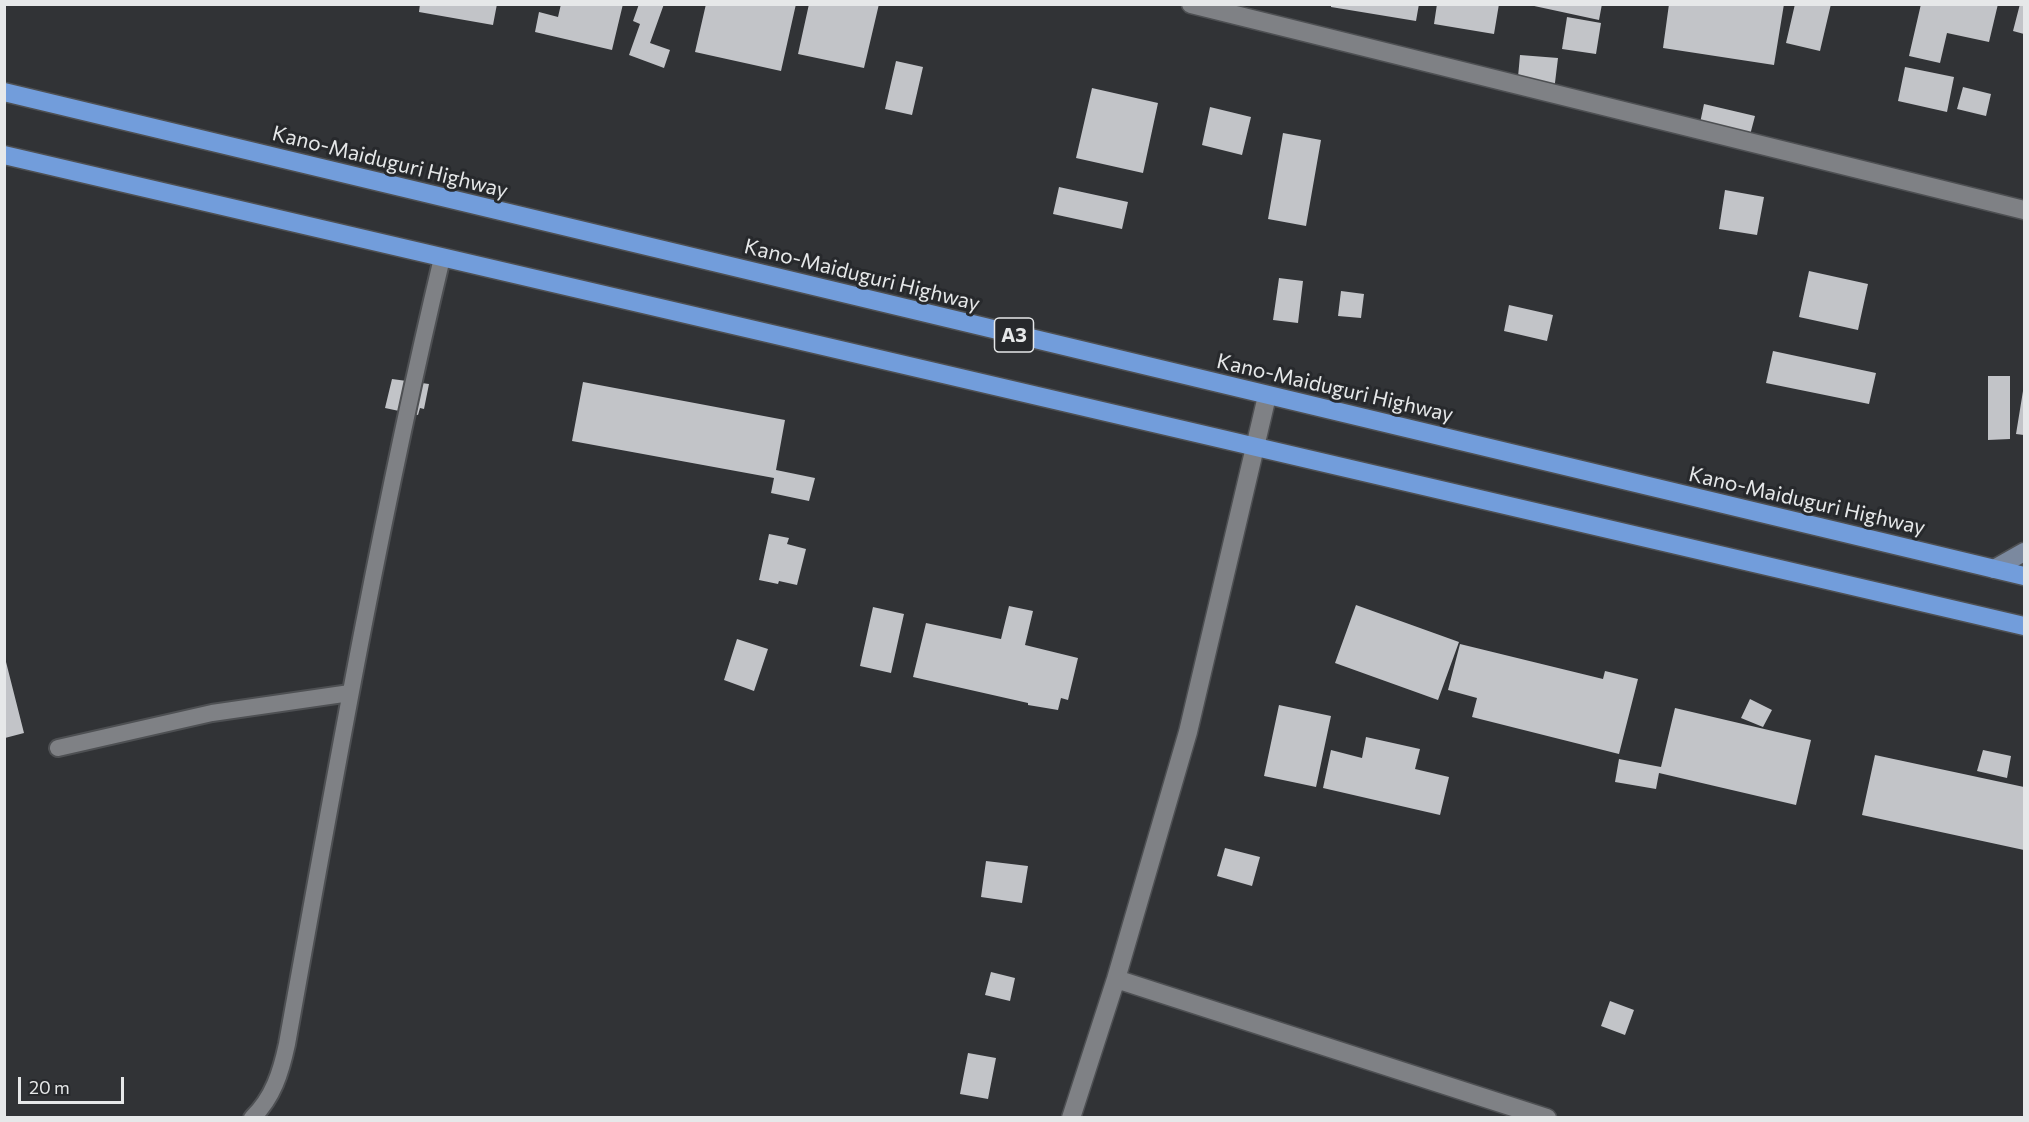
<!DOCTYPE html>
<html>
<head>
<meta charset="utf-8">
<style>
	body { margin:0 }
	#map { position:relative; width:2029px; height:1122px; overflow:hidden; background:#313336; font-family:Commissioner,sans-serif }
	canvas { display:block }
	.frame { position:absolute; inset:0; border:6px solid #e6e8e9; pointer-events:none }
	.scale { position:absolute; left:18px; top:1077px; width:106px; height:27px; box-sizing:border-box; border:3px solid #e6e8e9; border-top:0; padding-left:8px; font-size:18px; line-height:21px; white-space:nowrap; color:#e6e8e9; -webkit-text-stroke:4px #27292c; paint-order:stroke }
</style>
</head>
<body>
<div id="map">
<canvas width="2029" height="1122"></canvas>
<div class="frame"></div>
<div class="scale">20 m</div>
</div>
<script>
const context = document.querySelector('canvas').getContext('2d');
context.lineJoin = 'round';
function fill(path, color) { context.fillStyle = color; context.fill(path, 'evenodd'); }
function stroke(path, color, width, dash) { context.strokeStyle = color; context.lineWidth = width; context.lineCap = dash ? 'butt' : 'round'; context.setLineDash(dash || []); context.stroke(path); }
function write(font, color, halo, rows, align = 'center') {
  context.font = font + ' Commissioner,sans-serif'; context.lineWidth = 6; context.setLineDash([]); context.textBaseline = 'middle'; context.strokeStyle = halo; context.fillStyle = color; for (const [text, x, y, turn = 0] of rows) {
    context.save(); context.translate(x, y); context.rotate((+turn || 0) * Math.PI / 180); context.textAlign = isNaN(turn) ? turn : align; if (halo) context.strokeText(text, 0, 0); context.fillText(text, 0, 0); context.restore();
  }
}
const building = new Path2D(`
	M 420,4 L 497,4 L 493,25 L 419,12 Z
	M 561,4 L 623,4 L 612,50 L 535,32 L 539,12 L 558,17 Z
	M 639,4 L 664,4 L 650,43 L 670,50 L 664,68 L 629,55 L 640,24 L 633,21 Z
	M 706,4 L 796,4 L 781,71 L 695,52 Z
	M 809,4 L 879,4 L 864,68 L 798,54 Z
	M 1331,4 L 1419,4 L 1416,21 L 1331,7 Z
	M 1437,4 L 1499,4 L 1494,34 L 1434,24 Z
	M 1525,4 L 1602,4 L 1599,20 Z
	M 1669,4 L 1784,4 L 1774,65 L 1663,48 Z
	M 1795,4 L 1831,4 L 1820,51 L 1786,43 Z
	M 1921,4 L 1998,4 L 1989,42 L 1947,33 L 1940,63 L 1909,56 Z
	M 2020,4 L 2024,4 L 2024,34 L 2013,31 Z
	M 1567,17 L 1601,23 L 1596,54 L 1562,49 Z
	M 1520,55 L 1558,58 L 1554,91 L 1517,88 Z
	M 896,61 L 923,67 L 912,115 L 885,109 Z
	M 1905,67 L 1954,77 L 1947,112 L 1898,101 Z
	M 1963,87 L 1991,94 L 1986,116 L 1957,109 Z
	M 1092,88 L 1158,103 L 1143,173 L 1076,158 Z
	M 1704,104 L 1755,116 L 1750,135 L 1700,123 Z
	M 1210,107 L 1251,117 L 1242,155 L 1202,145 Z
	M 1283,133 L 1321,140 L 1306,226 L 1268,219 Z
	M 1059,187 L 1128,202 L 1122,229 L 1053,214 Z
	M 1725,190 L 1764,197 L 1757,235 L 1719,229 Z
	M 1809,271 L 1868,284 L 1858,330 L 1799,317 Z
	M 1279,278 L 1303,281 L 1298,323 L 1273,320 Z
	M 1341,291 L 1364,294 L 1361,318 L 1338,316 Z
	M 1509,305 L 1553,315 L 1547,341 L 1504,331 Z
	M 1773,351 L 1876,373 L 1869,404 L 1766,383 Z
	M 1988,376 L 2010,376 L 2010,439 L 1988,440 Z
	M 392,379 L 429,384 L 424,409 L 420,408 L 418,415 L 385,408 Z
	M 583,382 L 785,420 L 776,470 L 815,478 L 809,501 L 771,493 L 774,478 L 572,441 Z
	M 2023,391 L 2024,391 L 2024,435 L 2016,434 Z
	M 769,534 L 789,538 L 787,544 L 806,549 L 797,585 L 779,581 L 778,584 L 759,580 Z
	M 1356,605 L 1459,642 L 1438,700 L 1335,663 Z
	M 1009,606 L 1033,611 L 1025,645 L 1078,658 L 1068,700 L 1061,698 L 1058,710 L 1028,705 L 1028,703 L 913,677 L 926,623 L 1001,639 Z
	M 873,607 L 904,614 L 891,673 L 860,666 Z
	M 737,639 L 768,649 L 754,691 L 724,680 Z
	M 1460,644 L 1603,679 L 1605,671 L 1638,679 L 1619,754 L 1472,717 L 1477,698 L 1448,690 Z
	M 5,658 L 24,733 L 5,738 Z
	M 1750,699 L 1772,710 L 1763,727 L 1741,718 Z
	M 1279,705 L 1331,716 L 1316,787 L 1264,776 Z
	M 1675,708 L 1811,740 L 1796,805 L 1659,773 L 1656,789 L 1615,782 L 1619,759 L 1661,767 Z
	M 1366,737 L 1420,749 L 1415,769 L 1449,777 L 1440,815 L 1323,788 L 1331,750 L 1362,758 Z
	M 1983,750 L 2011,756 L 2007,778 L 1977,771 Z
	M 1875,755 L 2024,787 L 2024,850 L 1862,815 Z
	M 1225,848 L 1260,857 L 1252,886 L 1217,876 Z
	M 986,861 L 1028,866 L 1022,903 L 981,897 Z
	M 991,972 L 1015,978 L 1010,1001 L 985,995 Z
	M 1610,1001 L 1634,1010 L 1625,1035 L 1601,1026 Z
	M 968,1053 L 996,1058 L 988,1099 L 960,1094 Z`);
const lane = new Path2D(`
	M 58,748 L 212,713 L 350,693
	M 252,1118 C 273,1098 281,1072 287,1044 C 334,781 380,518 442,258`);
const street = new Path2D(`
	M 1191,4 L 2024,210
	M 1116,979 L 1547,1118
	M 1071,1118 L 1116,979 L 1188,732 L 1267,396`);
const secondary = new Path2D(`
	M 1994,569 L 2024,552`);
const highway = new Path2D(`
	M 4,92 L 2024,576
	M 4,155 L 2024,626`);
const shields = [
	[1014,335,39]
];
const shieldNames = [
	["A3",1014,335]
];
const streetNames = [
	["Kano-Maiduguri Highway",390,162,14],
	["Kano-Maiduguri Highway",862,275,14],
	["Kano-Maiduguri Highway",1335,388,13],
	["Kano-Maiduguri Highway",1807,501,13]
];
fill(building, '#c2c4c8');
stroke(lane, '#4e5053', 20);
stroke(street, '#4e5053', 21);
stroke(secondary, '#4e5053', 21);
stroke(highway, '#4e5053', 21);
stroke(lane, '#7f8185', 16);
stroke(street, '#7f8185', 18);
stroke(secondary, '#7b899f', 18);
stroke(highway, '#729ddb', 18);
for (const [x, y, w] of shields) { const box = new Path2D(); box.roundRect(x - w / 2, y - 17, w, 34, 4.5); context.fillStyle = '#27292c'; context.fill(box); stroke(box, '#e6e8e9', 1.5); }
write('bold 20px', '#e6e8e9', null, shieldNames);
write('21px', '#e6e8e9', '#27292c', streetNames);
</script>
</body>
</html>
